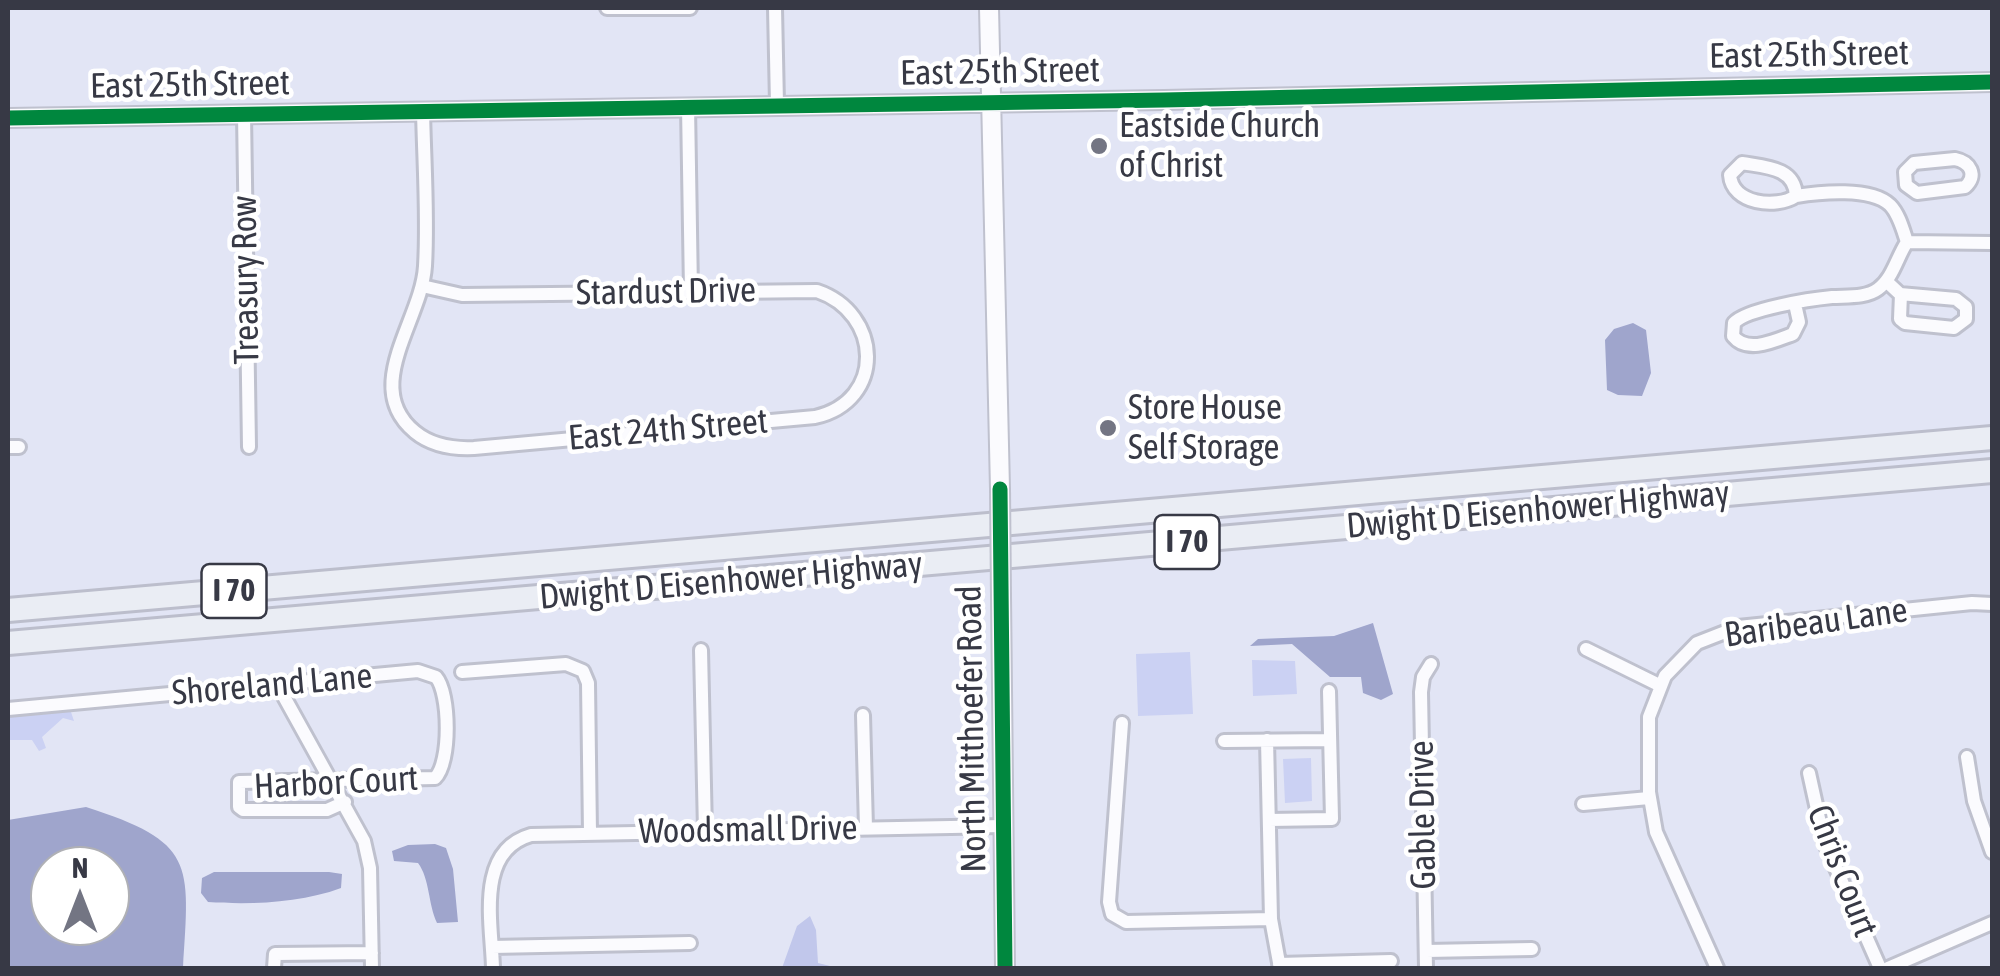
<!DOCTYPE html>
<html>
<head>
<meta charset="utf-8">
<style>
	body { margin:0 }
	#map { position:relative; width:2000px; height:976px; overflow:hidden; background:#e2e5f5; font-family:"Asap Condensed",sans-serif }
	canvas { display:block }
	.frame { position:absolute; inset:0; border:10px solid #373945; pointer-events:none }
	.north { position:absolute; left:30px; top:846px; width:100px; height:100px; box-sizing:border-box; background:#fff; border:2px solid #afb0b5; border-radius:50%; rotate:0deg; font-size:28px; font-weight:700; line-height:40px; text-align:center; color:#373945 }
	.north::after { content:''; display:block; margin:auto; width:35px; height:45px; background:#737583; clip-path:polygon(50% 0,100% 100%,50% 72%,0 100%) }
</style>
</head>
<body>
<div id="map">
<canvas width="2000" height="976"></canvas>
<div class="frame"></div>
<div class="north">N</div>
</div>
<script>
const context = document.querySelector('canvas').getContext('2d');
context.lineJoin = 'round';
function fill(path, color) { context.fillStyle = color; context.fill(path, 'evenodd'); }
function stroke(path, color, width, dash) { context.strokeStyle = color; context.lineWidth = width; context.lineCap = dash ? 'butt' : 'round'; context.setLineDash(dash || []); context.stroke(path); }
function write(font, color, halo, rows, align = 'center') {
  context.font = font + ' "Asap Condensed",sans-serif'; context.lineWidth = 9; context.setLineDash([]); context.textBaseline = 'middle'; context.strokeStyle = halo; context.fillStyle = color; for (const [text, x, y, turn = 0] of rows) {
    context.save(); context.translate(x, y); context.rotate((+turn || 0) * Math.PI / 180); context.textAlign = isNaN(turn) ? turn : align; if (halo) context.strokeText(text, 0, 0); context.fillText(text, 0, 0); context.restore();
  }
}
const green = new Path2D(`
	M 1190,652 L 1193,714 L 1138,716 L 1136,654 Z
	M 1252,660 L 1295,661 L 1297,694 L 1253,696 Z
	M 59,709 L 71,712 L 74,721 L 63,718 L 42,737 L 46,748 L 39,751 L 32,740 L 8,740 L 8,717 Z
	M 1311,758 L 1312,801 L 1285,803 L 1283,759 Z`);
const forest = new Path2D(`
	M 810,916 L 816,930 L 818,963 L 838,968 L 782,968 L 797,926 Z`);
const water = new Path2D(`
	M 1633,323 L 1646,330 L 1651,373 L 1642,396 L 1618,395 L 1607,390 L 1605,340 L 1614,329 Z
	M 1373,623 L 1393,694 L 1381,700 L 1363,693 L 1361,677 L 1330,677 L 1292,644 L 1250,646 L 1258,639 L 1334,636 Z
	M 86,807 C 195,842 190,862 183,968 L 8,968 L 8,820 ZM 110,866 L 110,926 L 50,926 L 50,866 Z
	M 435,844 L 446,848 L 453,869 L 458,922 L 437,923 C 428,904 430,879 418,863 L 394,861 L 392,851 L 408,845 Z
	M 214,872 L 329,872 L 342,874 L 341,888 C 301,903 250,905 208,902 L 201,893 L 202,878 Z`);
const street = new Path2D(`
	M 607,8 L 690,8
	M 775,8 L 777,104
	M 688,106 L 691,291
	M 244,114 L 249,447
	M 1955,159 C 1970,162 1978,175 1965,187 L 1917,193 L 1906,185 L 1905,172 L 1914,163 Z
	M 1742,163 C 1765,167 1795,167 1796,196 C 1776,209 1732,204 1730,175 Z
	M 1796,196 C 1820,192 1871,187 1890,205 C 1899,214 1903,230 1907,242
	M 1886,281 L 1900,294 L 1956,299 L 1966,307 L 1966,319 L 1954,328 L 1905,323 L 1900,319 L 1901,294
	M 422,286 L 462,295 L 817,291 C 882,313 886,401 815,417 L 474,448 C 452,449 432,446 415,432 C 360,387 422,320 425,266 C 428,215 424,162 423,110
	M 1795,304 L 1799,322 L 1793,334 C 1774,341 1747,354 1733,336 L 1734,323 C 1746,309 1811,299 1832,297 C 1847,296 1866,298 1878,289 C 1893,278 1897,257 1907,242 L 1992,243
	M 8,447 L 19,447
	M 1586,649 L 1659,685
	M 701,650 L 705,831
	M 462,672 L 566,664 L 583,671 L 588,683 L 590,833
	M 277,684 L 364,841 L 370,868 L 372,968
	M 8,709 L 418,671 L 436,677 C 450,693 451,763 435,778 L 239,782 L 239,807 L 243,810 L 327,810 L 345,802
	M 863,715 L 866,828
	M 1122,723 L 1109,902 L 1112,914 L 1126,922 L 1271,919
	M 1267,740 L 1271,919 L 1280,968
	M 1224,741 L 1330,740
	M 1967,757 L 1974,801 L 1992,852
	M 1809,773 L 1824,841 L 1880,968
	M 1583,804 L 1649,798
	M 1269,820 L 1332,819 L 1329,691
	M 492,947 L 690,943
	M 1426,951 L 1532,949
	M 1279,964 L 1391,961
	M 274,968 L 275,954 L 372,953
	M 493,968 C 492,924 475,851 531,835 L 1003,826
	M 1426,968 L 1421,692 L 1423,677 L 1431,664
	M 1717,968 L 1656,832 L 1649,792 L 1649,717 L 1665,676 L 1697,643 L 1738,627 L 1972,603 L 1992,604
	M 1888,968 L 1992,923`);
const secondary = new Path2D(`
	M 989,8 L 1000,489
	M 8,118 L 1164,100 L 1992,82
	M 1001,596 L 1005,968`);
const highway = new Path2D(`
	M 8,610 L 1992,438
	M 8,643 L 1992,471`);
const secondaryBridge = new Path2D(`
	M 1000,489 L 1001,596`);
const cycleway = new Path2D(`
	M 8,118 L 1164,100 L 1992,82
	M 1000,489 L 1005,968`);
const markers = [
	[1099,146,10,"#737583"],
	[1108,428,10,"#737583"]
];
const shields = [
	[1187,542,65],
	[234,591,65]
];
const shieldNames = [
	["I 70",1187,542],
	["I 70",234,591]
];
const streetNames = [
	["East 25th Street",1809,55,-1],
	["East 25th Street",1000,72,-1],
	["East 25th Street",190,85,-1],
	["Treasury Row",246,280,-91],
	["Stardust Drive",666,292,-1],
	["East 24th Street",668,430,-5],
	["Dwight D Eisenhower Highway",1538,510,-5],
	["Dwight D Eisenhower Highway",731,581,-5],
	["Baribeau Lane",1816,623,-8],
	["Shoreland Lane",272,685,-5],
	["North Mitthoefer Road",972,729,-91],
	["Harbor Court",336,783,-3],
	["Gable Drive",1423,815,-91],
	["Woodsmall Drive",748,830,-1],
	["Chris Court",1842,871,69]
];
const poiNames = [
	["Eastside Church",1119,126],
	["of Christ",1119,166],
	["Store House",1128,408],
	["Self Storage",1128,448]
];
fill(green, '#cbd1f3');
fill(forest, '#c1c7eb');
fill(water, '#9fa5cc');
stroke(street, '#bfc1ce', 18);
stroke(secondary, '#bfc1ce', 22);
stroke(highway, '#bcbecc', 28);
stroke(street, '#fbfbfe', 12);
stroke(secondary, '#fbfbfe', 18);
stroke(highway, '#eaedf4', 22);
stroke(secondaryBridge, '#bfc1ce', 22, []);
stroke(secondaryBridge, '#fbfbfe', 18);
stroke(cycleway, '#00873e', 15);
for (const [x, y, r, color] of markers) { const dot = new Path2D(); dot.arc(x, y, r, 0, 2 * Math.PI); context.fillStyle = color; context.fill(dot); stroke(dot, '#fff', 4); }
for (const [x, y, w] of shields) { const box = new Path2D(); box.roundRect(x - w / 2, y - 27, w, 54, 8); context.fillStyle = '#fff'; context.fill(box); stroke(box, '#373945', 2.5); }
write('bold 32px', '#373945', null, shieldNames);
write('35px', '#373945', '#fff', streetNames);
write('35px', '#373945', '#fff', poiNames, 'left');
</script>
</body>
</html>
